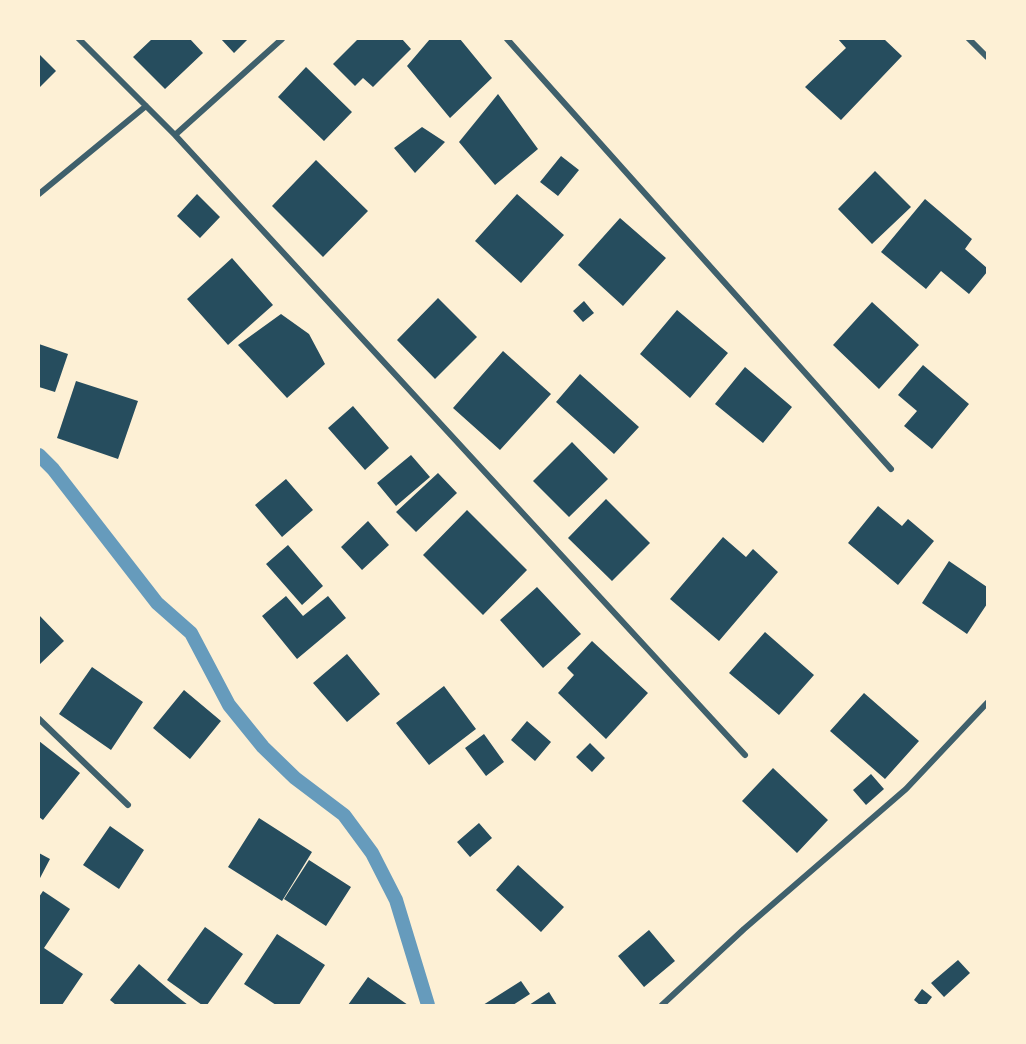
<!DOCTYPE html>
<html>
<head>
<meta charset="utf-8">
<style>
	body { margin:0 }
	#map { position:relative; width:1026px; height:1044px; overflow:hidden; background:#fdf0d5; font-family:"DejaVu Sans",sans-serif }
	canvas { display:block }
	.frame { position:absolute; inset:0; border:40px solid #fdf0d5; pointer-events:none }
</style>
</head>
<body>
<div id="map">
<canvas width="1026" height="1044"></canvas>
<div class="frame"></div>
</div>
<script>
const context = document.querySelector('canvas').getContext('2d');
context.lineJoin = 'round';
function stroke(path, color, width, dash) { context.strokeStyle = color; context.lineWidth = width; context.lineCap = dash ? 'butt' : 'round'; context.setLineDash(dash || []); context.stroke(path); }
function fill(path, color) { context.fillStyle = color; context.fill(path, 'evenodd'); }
const stream = new Path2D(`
	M 39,455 L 53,469 L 157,603 L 191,633 L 229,705 L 263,747 L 295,778 L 344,815 L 372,853 L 396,900 L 428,1005`);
const building = new Path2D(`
	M 152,39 L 190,39 L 203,53 L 165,89 L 133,57 Z
	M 221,39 L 248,39 L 234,53 Z
	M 358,39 L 402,39 L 411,49 L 373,87 L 363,78 L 355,86 L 333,64 Z
	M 430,39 L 460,39 L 492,78 L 450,118 L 407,66 Z
	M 838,39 L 884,39 L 902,56 L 841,120 L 805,87 L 846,48 Z
	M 39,54 L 56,71 L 39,88 Z
	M 306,67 L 352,112 L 324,141 L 278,97 Z
	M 498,94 L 538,149 L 495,185 L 459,142 Z
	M 422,127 L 445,142 L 415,173 L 394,148 Z
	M 561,156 L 579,170 L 558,196 L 540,182 Z
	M 316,160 L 368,211 L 323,257 L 272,206 Z
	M 875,171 L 911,207 L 872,244 L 838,209 Z
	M 197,194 L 220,217 L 200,238 L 177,216 Z
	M 517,194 L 564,235 L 521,283 L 475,241 Z
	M 925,199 L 972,239 L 965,249 L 987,268 L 987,272 L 969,294 L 941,271 L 926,289 L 881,252 Z
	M 620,218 L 666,258 L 623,306 L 578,265 Z
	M 232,258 L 273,305 L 228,345 L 187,299 Z
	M 438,298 L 477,337 L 435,379 L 397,340 Z
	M 584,301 L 594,313 L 583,322 L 573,311 Z
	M 872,302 L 919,345 L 879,389 L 833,345 Z
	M 677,310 L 728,353 L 690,398 L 640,354 Z
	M 281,314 L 309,334 L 325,364 L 287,398 L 238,345 Z
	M 39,344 L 68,354 L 55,392 L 39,387 Z
	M 503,351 L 551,394 L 500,450 L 453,408 Z
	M 923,365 L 969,404 L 932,449 L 904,426 L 917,411 L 898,395 Z
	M 745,367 L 792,407 L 763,443 L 715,404 Z
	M 580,374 L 639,427 L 614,454 L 556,402 Z
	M 76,381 L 138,401 L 118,459 L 57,438 Z
	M 353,406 L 389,448 L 365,470 L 328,428 Z
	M 572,442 L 608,479 L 569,517 L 533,481 Z
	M 411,455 L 430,477 L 396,506 L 377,483 Z
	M 438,473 L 457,493 L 416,532 L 396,512 Z
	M 286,479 L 313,510 L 282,537 L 255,505 Z
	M 606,499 L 650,543 L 612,581 L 568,538 Z
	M 878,506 L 902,526 L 908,519 L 934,541 L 898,585 L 848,543 Z
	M 467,510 L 527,570 L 483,615 L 423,555 Z
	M 368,521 L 389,545 L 362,570 L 341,547 Z
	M 723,537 L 746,557 L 753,549 L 778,572 L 719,641 L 670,599 Z
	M 288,545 L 323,586 L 302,605 L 266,564 Z
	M 949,561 L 987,587 L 987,604 L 967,634 L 922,603 Z
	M 537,587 L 581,634 L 543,668 L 500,620 Z
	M 286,596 L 303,616 L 328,596 L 346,618 L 297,659 L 262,616 Z
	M 39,615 L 64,641 L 39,665 Z
	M 765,632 L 814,675 L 779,715 L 729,673 Z
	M 592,641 L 648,693 L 606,739 L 558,693 L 574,675 L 567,668 Z
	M 347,654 L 380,694 L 347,722 L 313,683 Z
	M 92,667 L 143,702 L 111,750 L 59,714 Z
	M 444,686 L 476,729 L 429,765 L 396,723 Z
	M 184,690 L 221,721 L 190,759 L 153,728 Z
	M 864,693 L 919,741 L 885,779 L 830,731 Z
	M 527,721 L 551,742 L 535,761 L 511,740 Z
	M 484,734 L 504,762 L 486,776 L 465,748 Z
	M 39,741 L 80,773 L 43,820 L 39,817 Z
	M 590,743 L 605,758 L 592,772 L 576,757 Z
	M 773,768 L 828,820 L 797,853 L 742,801 Z
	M 871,774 L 884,789 L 866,805 L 853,790 Z
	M 259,818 L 312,852 L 282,901 L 228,867 Z
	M 479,823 L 492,838 L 470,857 L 457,842 Z
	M 110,826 L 144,850 L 119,889 L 83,865 Z
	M 39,853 L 50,859 L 39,880 Z
	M 309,860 L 351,887 L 326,926 L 284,899 Z
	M 518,865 L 564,907 L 541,932 L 496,890 Z
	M 43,891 L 70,909 L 44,948 L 83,974 L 62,1005 L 39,1005 L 39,897 Z
	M 205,927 L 243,954 L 207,1005 L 202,1005 L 167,980 Z
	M 649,930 L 675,961 L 644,987 L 618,956 Z
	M 277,934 L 325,965 L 299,1005 L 276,1005 L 244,984 Z
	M 958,960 L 970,973 L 944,997 L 931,983 Z
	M 139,964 L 174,994 L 188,1005 L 116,1005 L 110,1000 Z
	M 368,977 L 408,1005 L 348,1005 Z
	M 521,981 L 530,994 L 513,1005 L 483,1005 Z
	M 922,989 L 932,997 L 926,1005 L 920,1005 L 914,1000 Z
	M 549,992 L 557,1005 L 529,1005 Z`);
const minor = new Path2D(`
	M 79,39 L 175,135 L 745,755
	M 507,39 L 891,469
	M 969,39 L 987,57
	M 175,135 L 282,39
	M 39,194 L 146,106
	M 39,719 L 128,805
	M 662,1005 L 744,929 L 906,789 L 987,703`);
stroke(stream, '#669bbc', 14);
fill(building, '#264d5e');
stroke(minor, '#3f606c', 6);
</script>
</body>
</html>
